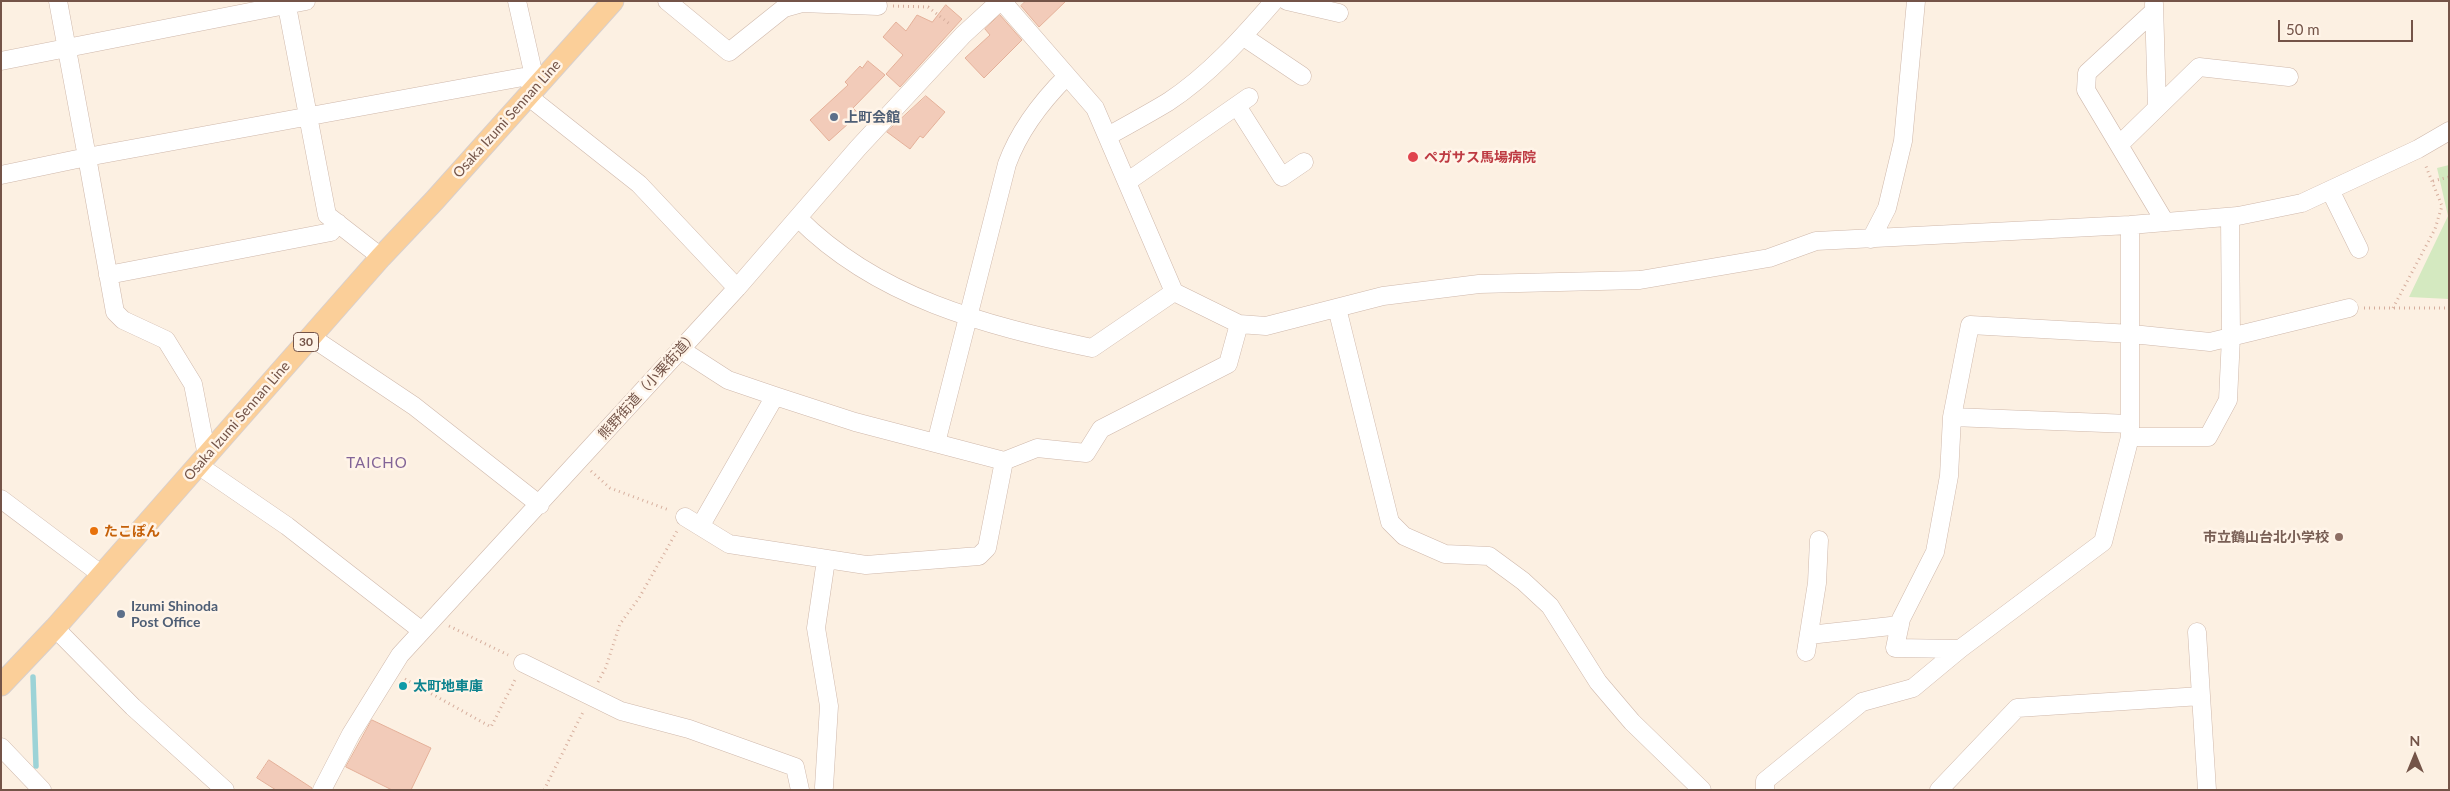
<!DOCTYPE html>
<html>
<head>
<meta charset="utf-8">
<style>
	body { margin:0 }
	#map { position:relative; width:2450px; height:791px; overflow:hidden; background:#fcf0e2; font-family:Lato,sans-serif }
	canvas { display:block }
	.frame { position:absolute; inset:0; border:2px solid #745448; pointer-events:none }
	.north { position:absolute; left:2390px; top:731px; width:50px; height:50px; -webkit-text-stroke:4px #fff4e8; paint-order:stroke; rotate:0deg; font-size:14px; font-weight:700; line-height:20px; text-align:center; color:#745448 }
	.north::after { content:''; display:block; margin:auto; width:18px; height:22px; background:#745448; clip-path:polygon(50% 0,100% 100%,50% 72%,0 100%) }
	.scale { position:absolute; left:2278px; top:20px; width:135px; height:22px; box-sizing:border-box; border:2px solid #745448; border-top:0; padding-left:6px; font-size:15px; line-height:18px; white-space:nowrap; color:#745448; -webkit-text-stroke:4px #fff4e8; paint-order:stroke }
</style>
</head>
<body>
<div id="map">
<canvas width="2450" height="791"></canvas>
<div class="frame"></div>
<div class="north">N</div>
<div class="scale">50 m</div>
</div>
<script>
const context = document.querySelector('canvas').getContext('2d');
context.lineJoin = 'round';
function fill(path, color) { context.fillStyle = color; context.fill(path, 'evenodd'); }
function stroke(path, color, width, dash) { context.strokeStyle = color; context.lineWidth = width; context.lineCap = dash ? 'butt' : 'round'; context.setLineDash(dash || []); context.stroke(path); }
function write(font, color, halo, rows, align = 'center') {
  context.font = font + ' Lato,"Noto Sans JP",sans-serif'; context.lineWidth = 5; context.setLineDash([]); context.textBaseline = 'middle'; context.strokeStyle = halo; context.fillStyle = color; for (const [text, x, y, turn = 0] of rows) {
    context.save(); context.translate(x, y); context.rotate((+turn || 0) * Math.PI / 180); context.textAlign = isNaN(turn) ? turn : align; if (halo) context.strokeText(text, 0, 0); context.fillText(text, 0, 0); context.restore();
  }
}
const green = new Path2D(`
	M 2449,165 L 2449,299 L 2409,297 L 2448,216 L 2437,168 Z`);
const stream = new Path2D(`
	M 33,677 L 36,766`);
const building = new Path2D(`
	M 1026,1 L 1066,1 L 1039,27 L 1021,6 Z
	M 946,5 L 962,19 L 900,87 L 886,74 L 903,55 L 883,37 L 896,22 L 906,31 L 917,15 L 932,22 Z
	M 1000,15 L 1022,40 L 984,78 L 965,58 L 990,35 L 985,29 Z
	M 868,61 L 885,75 L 853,108 L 859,114 L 829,141 L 810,120 L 848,85 L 845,82 L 860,66 L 862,68 Z
	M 926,96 L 945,112 L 923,138 L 920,136 L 910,149 L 887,132 Z
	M 372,720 L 431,748 L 411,790 L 392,790 L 346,767 Z
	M 269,760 L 312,788 L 311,790 L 276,790 L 257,778 Z`);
const path = new Path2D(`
	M 893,6 L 928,7 L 951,25
	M 2433,181 L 2449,177
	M 2364,308 L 2449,308
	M 2393,308 L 2435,229 L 2442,206 L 2425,164
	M 591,471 L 610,488 L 669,510
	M 449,626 L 508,655
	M 405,679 L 491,727 L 516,678
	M 598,682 L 606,667 L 620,624 L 639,598 L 677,531
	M 544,790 L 583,712`);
const minor = new Path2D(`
	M 58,1 L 87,157 L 523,77 L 536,85
	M 286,1 L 327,215 L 381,257
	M 517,1 L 536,85
	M 667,1 L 729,52 L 784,8 L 802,3 L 878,6
	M 1002,1 L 1095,108 L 1174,292 L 1239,324 L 1266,326 L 1383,296 L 1479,284 L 1640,280 L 1769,258 L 1816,241 L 2130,225 L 2238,216 L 2302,203 L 2418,149 L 2449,131
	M 1287,1 L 1339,13
	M 2154,4 L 2157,108
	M 2154,11 L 2087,73 L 2086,90 L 2165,222
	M 1244,37 L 1302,76
	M 1,61 L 306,1
	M 529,97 L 639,184 L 737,288
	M 1237,106 L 1282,177 L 1304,162
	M 1108,136 C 1128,125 1148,114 1168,102 C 1209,75 1242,38 1274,1
	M 2119,145 L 2199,67 L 2289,77
	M 1,175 L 87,157 L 115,312 L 123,320 L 166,340 L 193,384 L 207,456
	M 1127,182 L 1249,97
	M 2330,190 L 2359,249
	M 798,218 C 878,298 984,325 1092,348 L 1174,292
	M 2130,225 L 2130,437 L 2103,542 L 1960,649 L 1895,648 L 1901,619 L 1935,552 L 1949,476 L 1952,417 L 1970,325 L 2132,334 L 2210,342 L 2349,308
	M 1871,239 L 1887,208 L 1903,141 L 1916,1
	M 108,275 L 331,232 L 338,223
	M 1337,308 L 1390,522 L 1404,536 L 1445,554 L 1489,556 L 1523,581 L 1550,606 L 1598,682 L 1632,722 L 1702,790
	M 311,337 L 414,406 L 540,505
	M 680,349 L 728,380 L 775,396 L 855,422 L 1004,461
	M 1952,417 L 2130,424
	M 2130,437 L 2208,437 L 2228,400 L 2231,337 L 2230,217
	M 936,443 L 1007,164 C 1019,131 1042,101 1067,76
	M 198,465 L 287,526 L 422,631
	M 1,499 L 102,575
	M 685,517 L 729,544 L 866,565 L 979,556 L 987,548 L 1004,461 L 1037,448 L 1086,453 L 1101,429 L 1228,364 L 1239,324
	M 701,525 L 775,396
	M 55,628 L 133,707 L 225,790
	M 2197,632 L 2201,696
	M 1809,635 L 1900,625
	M 1806,652 L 1817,583 L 1819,540
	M 523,663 L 621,711 L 689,729 L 795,767 L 800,790
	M 1,747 L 42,790
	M 824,787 L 829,706 L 816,628 L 826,560
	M 322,790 L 351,734 L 400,655 L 737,288 L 858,148 L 963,35 L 1000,1
	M 1765,790 L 1765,781 L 1862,702 L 1913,688 L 1960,649
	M 1939,790 L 2017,708 L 2201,696 L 2207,790`);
const major = new Path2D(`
	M 1,685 L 55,628 L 381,257 L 434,201 L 613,1`);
const markers = [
	[834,117,5,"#5c6f8a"],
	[1413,157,6,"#e0444e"],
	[94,531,5,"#e8710a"],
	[2339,537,5,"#8d6e63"],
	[121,614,5,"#5c6f8a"],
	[403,686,5,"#0f9aa8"]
];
const shields = [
	[306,342,25]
];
const shieldNames = [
	["30",306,342]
];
const serviceNames = [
	["上町会館",844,117],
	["Izumi Shinoda",131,606],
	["Post Office",131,622]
];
const streetNames = [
	["Osaka Izumi Sennan Line",507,119,-48],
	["熊野街道（小栗街道）",648,385,-48],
	["Osaka Izumi Sennan Line",237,421,-49]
];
const healthNames = [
	["ペガサス馬場病院",1424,157]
];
const foodNames = [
	["たこぽん",104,531]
];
const educationNames = [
	["市立鶴山台北小学校",2329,537]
];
const cultureNames = [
	["太町地車庫",413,686]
];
const neighbourhoodNames = [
	["TAICHO",377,463]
];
fill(green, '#d4e9c0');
stroke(stream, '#9cd3d7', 5.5);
fill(building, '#f2cbb9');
stroke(building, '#e4b099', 1);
stroke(minor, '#cfb8ab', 19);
stroke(major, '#d8cfcc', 23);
stroke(path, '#d6ae9d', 3, [1, 4]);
stroke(minor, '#fff', 18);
stroke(major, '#fbcf99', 21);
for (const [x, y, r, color] of markers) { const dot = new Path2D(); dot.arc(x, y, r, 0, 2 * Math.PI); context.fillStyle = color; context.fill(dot); stroke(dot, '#fff4e8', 2); }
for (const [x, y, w] of shields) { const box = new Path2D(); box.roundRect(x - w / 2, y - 9.5, w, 19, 4); context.fillStyle = '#fff4e8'; context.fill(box); stroke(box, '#745448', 1); }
write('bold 12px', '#745448', null, shieldNames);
write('bold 14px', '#4e5e75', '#fff4e8', serviceNames, 'left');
write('14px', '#745448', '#fff4e8', streetNames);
write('bold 14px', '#be3a42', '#fff4e8', healthNames, 'left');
write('bold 14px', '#c56008', '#fff4e8', foodNames, 'left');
write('bold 14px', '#785e54', '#fff4e8', educationNames, 'right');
write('bold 14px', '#0d838f', '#fff4e8', cultureNames, 'left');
context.letterSpacing = '1px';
write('15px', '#826497', '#fff4e8', neighbourhoodNames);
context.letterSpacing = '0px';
</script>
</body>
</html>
